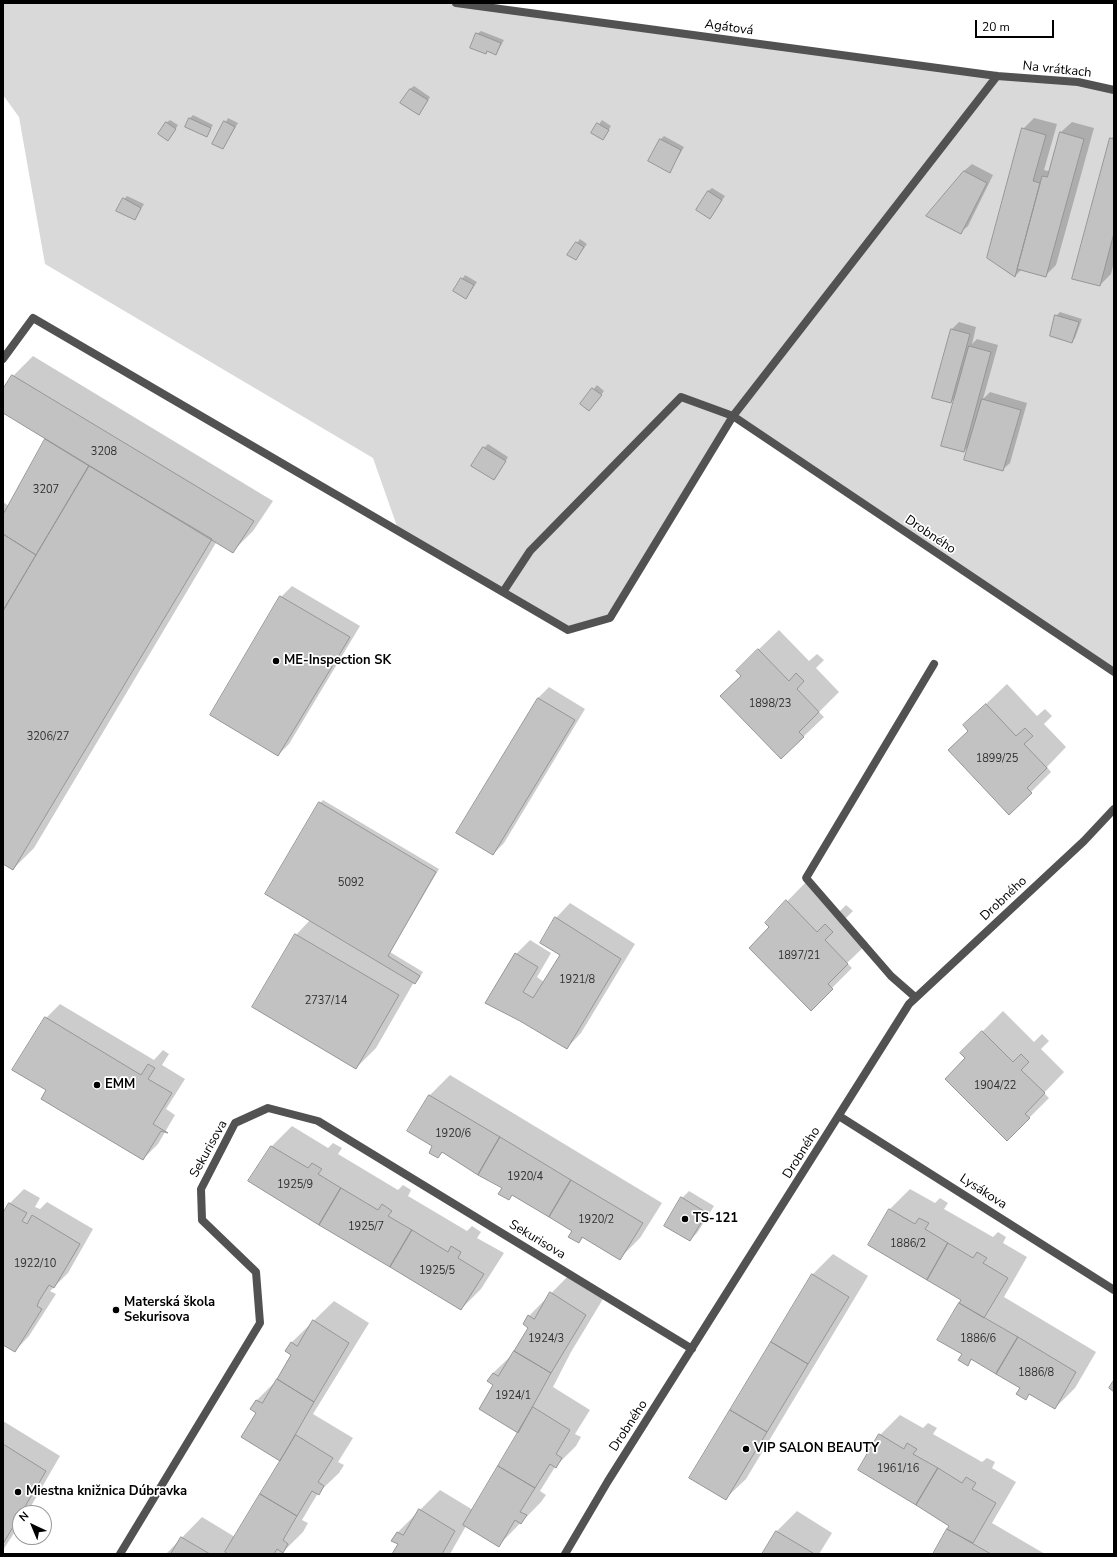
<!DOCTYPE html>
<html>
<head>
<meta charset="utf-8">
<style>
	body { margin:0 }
	#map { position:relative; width:1117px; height:1557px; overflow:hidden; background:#fff; font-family:"Nunito Sans",sans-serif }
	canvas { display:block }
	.frame { position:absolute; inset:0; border:4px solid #000; pointer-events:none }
	.north { position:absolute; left:12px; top:1505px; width:40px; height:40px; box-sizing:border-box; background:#fff; border:1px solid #999; border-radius:50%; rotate:316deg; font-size:11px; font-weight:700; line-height:16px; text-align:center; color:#000 }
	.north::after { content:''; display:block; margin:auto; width:14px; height:18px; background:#000; clip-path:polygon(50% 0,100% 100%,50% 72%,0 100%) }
	.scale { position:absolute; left:975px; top:20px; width:79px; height:18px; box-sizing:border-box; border:2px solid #000; border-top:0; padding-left:5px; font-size:12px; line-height:14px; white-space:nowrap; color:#000; -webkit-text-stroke:3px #fff; paint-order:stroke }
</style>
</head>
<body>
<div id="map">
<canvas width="1117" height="1557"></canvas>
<div class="frame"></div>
<div class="north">N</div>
<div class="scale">20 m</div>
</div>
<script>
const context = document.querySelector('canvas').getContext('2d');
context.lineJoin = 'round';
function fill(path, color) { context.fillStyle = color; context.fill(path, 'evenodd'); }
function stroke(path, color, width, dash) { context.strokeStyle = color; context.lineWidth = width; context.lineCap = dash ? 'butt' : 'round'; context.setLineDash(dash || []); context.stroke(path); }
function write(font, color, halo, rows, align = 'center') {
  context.font = font + ' "Nunito Sans",sans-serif'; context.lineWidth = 3.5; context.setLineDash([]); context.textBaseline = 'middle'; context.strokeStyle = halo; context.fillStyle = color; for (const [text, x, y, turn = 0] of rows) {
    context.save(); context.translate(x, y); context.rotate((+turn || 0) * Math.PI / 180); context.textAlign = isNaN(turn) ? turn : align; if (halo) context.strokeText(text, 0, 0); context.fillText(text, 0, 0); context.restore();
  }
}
const green = new Path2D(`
	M 3,3 L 497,3 L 503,9 L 1114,90 L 1114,672 L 733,416 L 610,618 L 568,630 L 399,532 L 373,458 L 45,264 L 19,117 L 3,95 Z`);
const shadow = new Path2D(`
	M 481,31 L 504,40 L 496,54 L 488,51 L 486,53 L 477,34 Z
	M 414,86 L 430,97 L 422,110 L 410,89 Z
	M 193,115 L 213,125 L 206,136 L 190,118 Z
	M 228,118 L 238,123 L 223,148 L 214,143 Z
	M 1034,118 L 1057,124 L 1044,170 L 1048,171 L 1051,168 L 1061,132 L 1072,122 L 1094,128 L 1056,265 L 1045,276 L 1022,269 L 1015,276 L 1023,129 Z
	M 170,120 L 178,125 L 171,136 L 166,123 Z
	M 602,120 L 611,126 L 606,135 L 593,133 Z
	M 664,136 L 684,147 L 670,171 L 660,140 Z
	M 1114,136 L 1114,262 L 1111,274 L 1100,285 L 1111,139 Z
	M 972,164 L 993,175 L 968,226 L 960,233 L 964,171 Z
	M 712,188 L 725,196 L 710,218 L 708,191 Z
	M 127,196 L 144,204 L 135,219 L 124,199 Z
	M 580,239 L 587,244 L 576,259 L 577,243 Z
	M 465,275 L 477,282 L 466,298 L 454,291 Z
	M 1060,312 L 1082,319 L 1075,338 L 1072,342 L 1056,316 Z
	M 959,322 L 976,327 L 972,344 L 977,339 L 998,345 L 983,399 L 990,392 L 1027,403 L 1010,463 L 1002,470 L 969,446 L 964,451 L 956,397 L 951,402 L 952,329 Z
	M 33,356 L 273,501 L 253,531 L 233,551 L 217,541 L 34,848 L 13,869 L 3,863 L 3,502 L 9,506 L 46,439 L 3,411 L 3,390 L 13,376 Z
	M 597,385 L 604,391 L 593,406 L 582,403 Z
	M 488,444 L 508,457 L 497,475 L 484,448 Z
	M 292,586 L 360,626 L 289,744 L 278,755 L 281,597 Z
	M 779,630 L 809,661 L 817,654 L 824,660 L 816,668 L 839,692 L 819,712 L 824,717 L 803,737 L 742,676 L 757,651 Z
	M 1007,684 L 1037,716 L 1045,709 L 1052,716 L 1044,724 L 1066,747 L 1047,767 L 1051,772 L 1031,792 L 969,730 L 985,705 Z
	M 549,687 L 585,709 L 504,843 L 493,854 L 457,832 L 538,698 Z
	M 323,800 L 439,869 L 390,952 L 423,972 L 418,980 L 414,982 L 376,1048 L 356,1068 L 253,1007 L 296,935 L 310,920 L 320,803 Z
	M 807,881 L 838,913 L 846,905 L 853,911 L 845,919 L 868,943 L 847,963 L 852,968 L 811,1009 L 771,927 L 766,923 Z
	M 570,903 L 635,944 L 581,1033 L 567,1048 L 521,1020 L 516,954 L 530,940 L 551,953 L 537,977 L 544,982 L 561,954 L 556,918 Z
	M 60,1004 L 154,1060 L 163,1050 L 169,1054 L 162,1065 L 185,1079 L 166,1109 L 175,1115 L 158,1144 L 143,1159 L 47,1090 L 46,1018 Z
	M 1003,1011 L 1034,1042 L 1042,1034 L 1049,1041 L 1041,1049 L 1064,1072 L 1044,1093 L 1049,1098 L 1007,1140 L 966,1058 L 961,1053 Z
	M 450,1075 L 662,1203 L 640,1238 L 620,1258 L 584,1237 L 579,1242 L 574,1231 L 513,1194 L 508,1199 L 503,1188 L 443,1152 L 438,1157 L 434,1146 L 408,1131 L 430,1095 Z
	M 292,1126 L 328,1148 L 333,1143 L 342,1148 L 338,1154 L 398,1190 L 403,1185 L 411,1190 L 408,1196 L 467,1231 L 472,1226 L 481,1232 L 477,1238 L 504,1253 L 481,1289 L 461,1309 L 249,1181 L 272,1146 Z
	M 24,1189 L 40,1198 L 35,1207 L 40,1209 L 47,1202 L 93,1229 L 68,1273 L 50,1291 L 56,1294 L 29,1336 L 15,1351 L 3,1343 L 3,1215 L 10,1203 Z
	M 910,1189 L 935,1203 L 940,1198 L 948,1203 L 944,1209 L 993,1237 L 998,1232 L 1006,1237 L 1003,1243 L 1027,1257 L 1004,1297 L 1096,1352 L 1075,1388 L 1055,1408 L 1031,1393 L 1026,1398 L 1021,1388 L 973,1359 L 967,1364 L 963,1353 L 962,1300 L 869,1245 L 890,1209 Z
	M 689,1191 L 714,1206 L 697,1233 L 690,1240 L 682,1198 Z
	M 833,1254 L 868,1276 L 746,1479 L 725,1499 L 691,1478 L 813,1274 Z
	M 571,1273 L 606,1294 L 571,1352 L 553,1387 L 590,1410 L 575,1434 L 581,1437 L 576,1446 L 555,1467 L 540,1491 L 546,1495 L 541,1502 L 499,1545 L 466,1526 L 450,1554 L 393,1554 L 399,1544 L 393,1540 L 398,1532 L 440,1490 L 473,1510 L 519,1433 L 495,1385 L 493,1373 L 514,1353 L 530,1327 L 529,1316 Z
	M 334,1301 L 369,1323 L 313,1414 L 353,1438 L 338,1462 L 344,1465 L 339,1473 L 318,1493 L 302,1520 L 308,1523 L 303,1532 L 281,1554 L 166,1554 L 202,1517 L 235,1537 L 281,1460 L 242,1437 L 257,1413 L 251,1409 L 257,1400 L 277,1380 L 293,1355 L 287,1351 L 292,1342 Z
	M 900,1415 L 923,1428 L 928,1423 L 937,1428 L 933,1434 L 982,1462 L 987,1458 L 995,1462 L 992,1468 L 1016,1482 L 992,1523 L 1045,1554 L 934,1554 L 950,1525 L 880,1435 Z
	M 3,1421 L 60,1456 L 27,1513 L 20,1513 L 20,1524 L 3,1550 Z
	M 797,1511 L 832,1533 L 819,1554 L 763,1554 L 777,1531 Z`);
const building = new Path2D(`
	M 476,33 L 501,43 L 496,55 L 487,51 L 486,54 L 470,48 Z
	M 410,89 L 428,100 L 419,115 L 400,103 Z
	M 189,118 L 211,128 L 207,137 L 185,127 Z
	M 224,121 L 235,127 L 223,149 L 212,144 Z
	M 166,122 L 176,129 L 168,141 L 158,134 Z
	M 597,123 L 609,130 L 603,140 L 591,133 Z
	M 1022,128 L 1046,135 L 1033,181 L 1040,183 L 1015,277 L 987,258 Z
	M 1060,132 L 1084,139 L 1046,277 L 1017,269 L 1042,176 L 1047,177 Z
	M 1110,138 L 1114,139 L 1114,233 L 1100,286 L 1072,279 Z
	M 660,139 L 681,150 L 670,173 L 648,161 Z
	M 964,171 L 987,183 L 961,234 L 926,216 Z
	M 708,191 L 722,200 L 710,219 L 696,210 Z
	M 123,198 L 141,208 L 135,220 L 116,211 Z
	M 576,242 L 584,247 L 576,260 L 567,255 Z
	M 461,278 L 474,285 L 466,299 L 453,291 Z
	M 1055,315 L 1079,322 L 1072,343 L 1050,336 Z
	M 951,329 L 970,334 L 951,403 L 932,398 Z
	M 969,346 L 991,352 L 964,452 L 941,446 Z
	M 12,375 L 254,521 L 233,553 L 3,413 L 3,389 Z
	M 592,388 L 602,395 L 589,411 L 580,404 Z
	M 982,399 L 1021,410 L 1003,471 L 964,460 Z
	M 45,439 L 89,466 L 36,555 L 3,534 L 3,515 Z
	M 483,447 L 506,461 L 494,480 L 471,466 Z
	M 89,466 L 212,539 L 13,870 L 3,864 L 3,611 Z
	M 3,534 L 36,555 L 3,611 Z
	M 280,596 L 350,637 L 278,756 L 210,715 Z
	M 758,649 L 789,681 L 796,673 L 804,681 L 797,689 L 819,712 L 799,732 L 804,737 L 781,759 L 720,696 L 741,676 L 736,671 Z
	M 538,698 L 575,720 L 493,855 L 456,833 Z
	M 986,704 L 1016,736 L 1025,728 L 1033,736 L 1024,744 L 1047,768 L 1027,788 L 1032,793 L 1009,815 L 948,750 L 968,731 L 963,725 Z
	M 319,802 L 436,872 L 388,956 L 420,976 L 415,984 L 265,894 Z
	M 786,900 L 817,932 L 825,924 L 833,932 L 825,940 L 848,964 L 828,984 L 833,989 L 811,1011 L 749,948 L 769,927 L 765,923 Z
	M 555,917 L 621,959 L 567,1049 L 520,1021 L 485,1003 L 515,953 L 538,967 L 523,992 L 533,998 L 560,955 L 540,943 Z
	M 295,934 L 399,995 L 356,1069 L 252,1007 Z
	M 45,1017 L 141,1075 L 148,1064 L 155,1068 L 148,1079 L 172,1093 L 153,1124 L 168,1133 L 161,1131 L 143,1160 L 41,1099 L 46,1090 L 12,1070 Z
	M 982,1031 L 1013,1062 L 1021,1054 L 1029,1062 L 1021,1070 L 1045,1093 L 1025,1114 L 1030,1118 L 1007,1141 L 945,1079 L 965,1058 L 960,1053 Z
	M 429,1095 L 500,1137 L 478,1175 L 442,1152 L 438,1158 L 429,1153 L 432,1146 L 407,1131 Z
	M 500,1137 L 571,1180 L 549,1217 L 512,1195 L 509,1200 L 498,1194 L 502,1188 L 478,1175 Z
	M 271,1146 L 308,1168 L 312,1163 L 322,1169 L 318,1174 L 341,1188 L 319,1225 L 248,1181 Z
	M 571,1180 L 643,1223 L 620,1260 L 582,1237 L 579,1243 L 568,1237 L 572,1231 L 549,1217 Z
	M 341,1188 L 378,1210 L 382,1204 L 392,1211 L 388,1216 L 412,1230 L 390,1267 L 319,1225 Z
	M 681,1197 L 707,1213 L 690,1241 L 664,1226 Z
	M 9,1203 L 27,1213 L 22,1221 L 27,1224 L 32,1215 L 80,1244 L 54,1288 L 49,1285 L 39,1301 L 37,1306 L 42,1309 L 15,1352 L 3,1345 L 3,1213 Z
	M 889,1209 L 915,1224 L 919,1218 L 929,1223 L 925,1229 L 948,1243 L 927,1280 L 868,1245 Z
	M 412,1230 L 448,1252 L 451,1246 L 461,1252 L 458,1258 L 484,1274 L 461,1310 L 390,1267 Z
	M 948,1243 L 973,1258 L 977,1252 L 987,1258 L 983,1263 L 1008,1278 L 984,1318 L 959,1303 L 961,1300 L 927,1280 Z
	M 812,1274 L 849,1297 L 808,1364 L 771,1342 Z
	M 550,1292 L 586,1315 L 551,1373 L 514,1351 L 528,1328 L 523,1324 L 528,1315 L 534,1319 Z
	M 959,1303 L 1018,1337 L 996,1374 L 971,1359 L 968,1366 L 958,1360 L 962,1354 L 937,1340 Z
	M 313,1320 L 349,1343 L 314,1402 L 277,1379 L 291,1355 L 285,1351 L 291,1342 L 297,1346 Z
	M 1018,1337 L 1076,1372 L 1055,1409 L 1029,1394 L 1026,1400 L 1016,1394 L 1020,1388 L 996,1374 Z
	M 771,1342 L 808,1364 L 767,1432 L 730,1410 Z
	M 514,1351 L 551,1373 L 518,1433 L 479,1409 L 493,1385 L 487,1381 L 493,1373 L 498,1376 Z
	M 277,1379 L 314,1402 L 280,1461 L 241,1437 L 256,1413 L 250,1409 L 256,1400 L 262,1403 Z
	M 1114,1380 L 1114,1392 L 1109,1388 Z
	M 533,1407 L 570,1430 L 556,1454 L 562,1458 L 556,1468 L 550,1464 L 535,1488 L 498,1466 Z
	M 730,1410 L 767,1432 L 726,1500 L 689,1478 Z
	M 879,1434 L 904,1449 L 907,1443 L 917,1449 L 913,1454 L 938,1468 L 916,1505 L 858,1470 Z
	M 296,1435 L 333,1458 L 318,1482 L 324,1486 L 319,1495 L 312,1491 L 297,1516 L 260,1494 Z
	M 3,1444 L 46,1471 L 3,1544 Z
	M 498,1466 L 535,1488 L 520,1512 L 527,1515 L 521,1524 L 515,1520 L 499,1547 L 463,1525 Z
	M 938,1468 L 962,1483 L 966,1477 L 976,1483 L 972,1489 L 996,1503 L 973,1543 L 947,1529 L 949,1526 L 916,1505 Z
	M 260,1494 L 297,1516 L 283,1540 L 288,1544 L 283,1553 L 277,1549 L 274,1554 L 228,1554 L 225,1552 Z
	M 419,1509 L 455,1531 L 442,1554 L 392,1554 L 398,1544 L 391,1541 L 397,1532 L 403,1535 Z
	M 947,1529 L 991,1554 L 933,1554 Z
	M 776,1531 L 813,1553 L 812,1554 L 762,1554 Z
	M 181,1537 L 210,1554 L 171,1554 Z`);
const lane = new Path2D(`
	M 915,997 L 891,976 L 806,878 L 934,664`);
const street = new Path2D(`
	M 456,3 L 997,76 L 1078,82 L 1114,90
	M 3,359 L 33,318 L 568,630 L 610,618 L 733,416 L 997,76
	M 503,592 L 530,551 L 681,397 L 733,416 L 1114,672
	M 839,1116 L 1114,1290
	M 120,1554 L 260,1323 L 256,1272 L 202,1220 L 201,1189 L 235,1123 L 268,1108 L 318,1121 L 692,1349
	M 565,1554 L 608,1481 L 909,1004 L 1084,841 L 1114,809`);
const markers = [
	[276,661,4,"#000"],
	[97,1085,4,"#000"],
	[685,1219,4,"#000"],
	[116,1310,4,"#000"],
	[746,1449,4,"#000"],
	[18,1492,4,"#000"]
];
const numberNames = [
	["3208",104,452],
	["3207",46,490],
	["1898/23",770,704],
	["3206/27",48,737],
	["1899/25",997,759],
	["5092",351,883],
	["1897/21",799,956],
	["1921/8",577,980],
	["2737/14",326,1001],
	["1904/22",995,1086],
	["1920/6",453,1134],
	["1920/4",525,1177],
	["1925/9",295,1185],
	["1920/2",596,1220],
	["1925/7",366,1227],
	["1886/2",908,1244],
	["1922/10",35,1264],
	["1925/5",437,1271],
	["1924/3",546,1339],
	["1886/6",978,1339],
	["1886/8",1036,1373],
	["1924/1",513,1396],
	["1961/16",898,1469]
];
const streetNames = [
	["Agátová",729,28,8],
	["Na vrátkach",1057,70,6],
	["Drobného",930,535,34],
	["Drobného",1004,899,-43],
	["Sekurisova",209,1149,-61],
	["Drobného",802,1153,-58],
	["Lysákova",983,1192,33],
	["Sekurisova",537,1240,31],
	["Drobného",629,1426,-57]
];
const poiNames = [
	["ME-Inspection SK",284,661],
	["EMM",105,1085],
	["TS-121",693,1219],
	["Materská škola",124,1303],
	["Sekurisova",124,1318],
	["VIP SALON BEAUTY",754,1449],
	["Miestna knižnica Dúbravka",26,1492]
];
fill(green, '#d9d9d9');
fill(shadow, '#0003');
fill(building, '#c2c2c2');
stroke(building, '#969696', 1);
stroke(lane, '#525252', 8);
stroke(street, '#525252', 8);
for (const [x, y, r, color] of markers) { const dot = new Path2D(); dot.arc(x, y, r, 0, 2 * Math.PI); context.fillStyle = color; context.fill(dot); stroke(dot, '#fff', 1.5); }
write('11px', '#303030', null, numberNames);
write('13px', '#000', '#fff', streetNames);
write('bold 13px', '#000', '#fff', poiNames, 'left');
</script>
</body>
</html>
